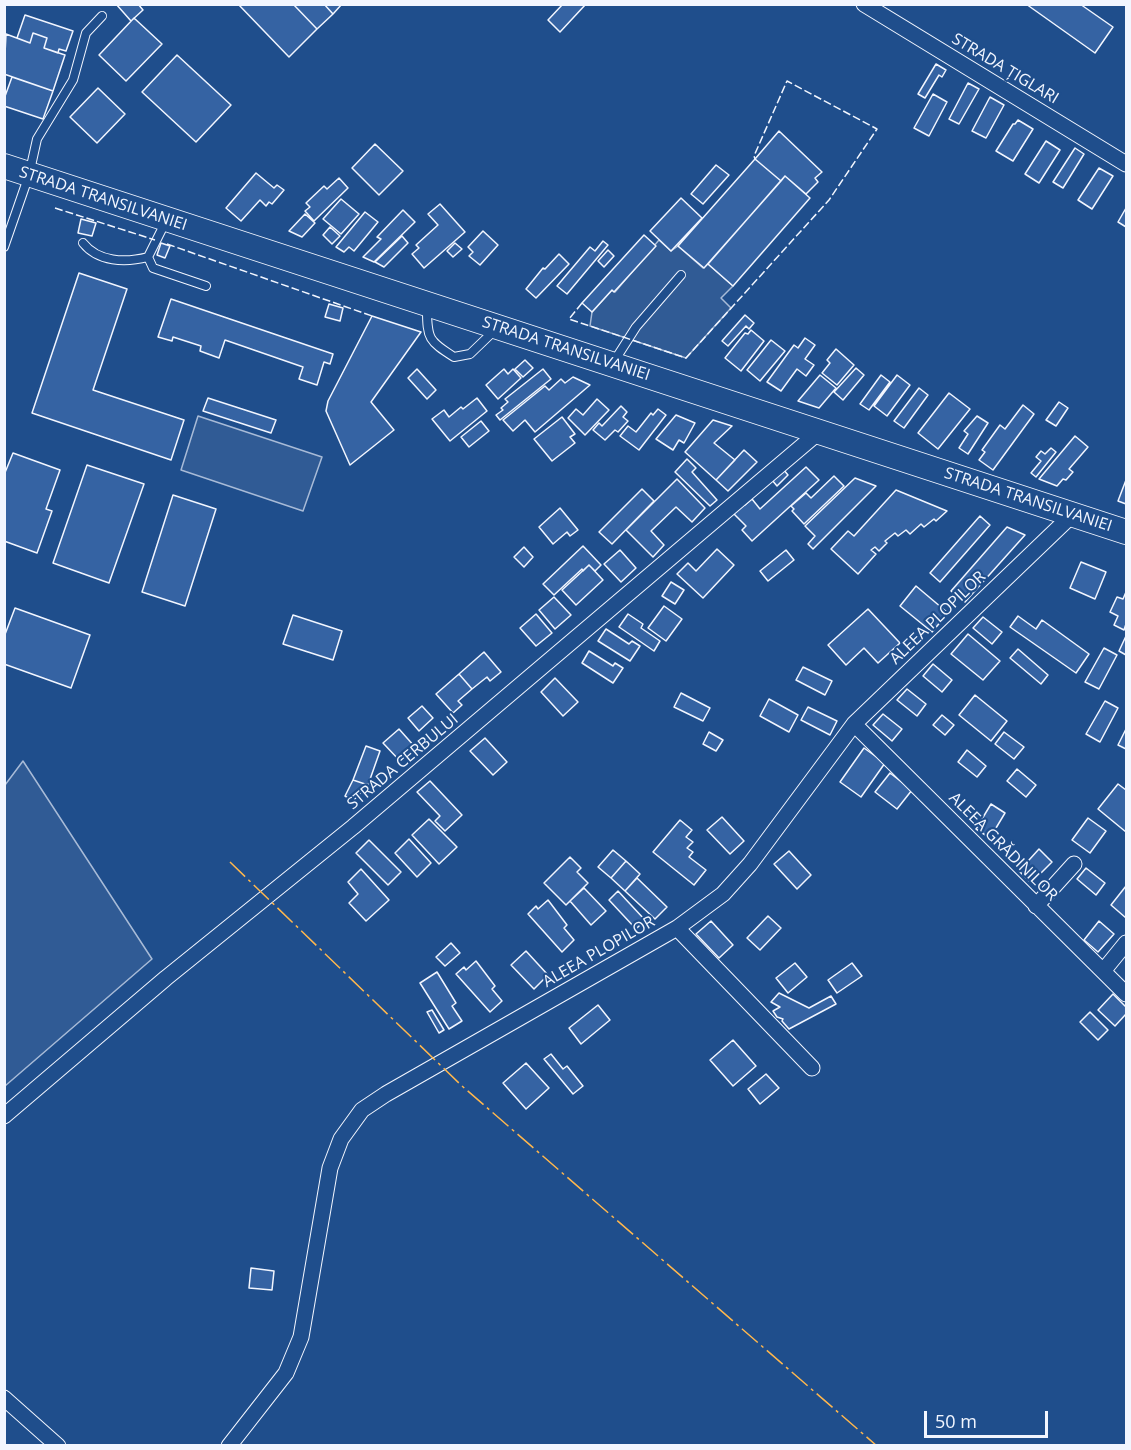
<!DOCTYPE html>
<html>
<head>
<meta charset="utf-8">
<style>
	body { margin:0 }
	#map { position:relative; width:1131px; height:1450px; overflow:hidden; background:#1f4e8c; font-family:"Open Sans",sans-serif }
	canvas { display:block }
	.frame { position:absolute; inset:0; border:6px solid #f2f6ff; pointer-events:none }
	.scale { position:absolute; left:924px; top:1411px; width:124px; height:27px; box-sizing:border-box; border:3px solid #f2f6ff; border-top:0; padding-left:8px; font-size:18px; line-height:21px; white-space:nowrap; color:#f2f6ff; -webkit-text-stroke:4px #1f4e8c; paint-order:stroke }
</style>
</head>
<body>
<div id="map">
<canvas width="1131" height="1450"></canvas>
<div class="frame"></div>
<div class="scale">50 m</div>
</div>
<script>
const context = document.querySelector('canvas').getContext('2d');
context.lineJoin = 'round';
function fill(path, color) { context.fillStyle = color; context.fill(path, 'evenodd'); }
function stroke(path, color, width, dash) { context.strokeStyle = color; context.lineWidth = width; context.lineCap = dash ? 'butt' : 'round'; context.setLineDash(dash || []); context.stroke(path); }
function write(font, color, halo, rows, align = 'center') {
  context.font = font + ' "Open Sans",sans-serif'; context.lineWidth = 4.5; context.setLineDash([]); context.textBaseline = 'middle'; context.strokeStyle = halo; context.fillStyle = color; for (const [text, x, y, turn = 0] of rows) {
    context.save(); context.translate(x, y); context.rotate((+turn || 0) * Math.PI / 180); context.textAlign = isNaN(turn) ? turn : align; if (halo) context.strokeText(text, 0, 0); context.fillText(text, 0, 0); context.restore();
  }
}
const built = new Path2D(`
	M 659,240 L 671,251 L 678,246 L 703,268 L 708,264 L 733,286 L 721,298 L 731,308 L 686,358 L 590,326 L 592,312 L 612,290 L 615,292 Z
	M 198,416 L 322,457 L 303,511 L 181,470 Z
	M 23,761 L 152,959 L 5,1086 L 5,785 Z`);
const building = new Path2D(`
	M 116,4 L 138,4 L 143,10 L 131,21 Z
	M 238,4 L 293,4 L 317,29 L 289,57 Z
	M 293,4 L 324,4 L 333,14 L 317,29 Z
	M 324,4 L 342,4 L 333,14 Z
	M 563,4 L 586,4 L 560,32 L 548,20 Z
	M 1026,4 L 1080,4 L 1113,27 L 1095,53 Z
	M 25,15 L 73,31 L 66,51 L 59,49 L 58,53 L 44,48 L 47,38 L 33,33 L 30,43 L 17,38 Z
	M 134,18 L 162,44 L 126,81 L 99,55 Z
	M 33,33 L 47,38 L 44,48 L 65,55 L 53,91 L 4,74 L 6,34 L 30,43 Z
	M 177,55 L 231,105 L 196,142 L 142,92 Z
	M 936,64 L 946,70 L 942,77 L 939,75 L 925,98 L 918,94 Z
	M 12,77 L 53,91 L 43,119 L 4,106 L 4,99 Z
	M 968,83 L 979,89 L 959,124 L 949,119 Z
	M 98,88 L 125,114 L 97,143 L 70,117 Z
	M 933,94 L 947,102 L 929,136 L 914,128 Z
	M 990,97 L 1004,105 L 986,138 L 972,131 Z
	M 1018,120 L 1033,129 L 1013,161 L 996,151 L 1013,124 L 1015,124 Z
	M 779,131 L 822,172 L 815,178 L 818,182 L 806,194 L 785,176 L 781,181 L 755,159 Z
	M 1046,141 L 1060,150 L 1039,183 L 1025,174 Z
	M 375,144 L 403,171 L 379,195 L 352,168 Z
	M 1075,148 L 1084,154 L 1063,188 L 1053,182 Z
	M 755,159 L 781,181 L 704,268 L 678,246 Z
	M 716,165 L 729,175 L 703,204 L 691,194 Z
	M 1099,168 L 1113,176 L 1092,209 L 1078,200 Z
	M 256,173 L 274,188 L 277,185 L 284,190 L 272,204 L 269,202 L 266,206 L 260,200 L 241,221 L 226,208 Z
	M 785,176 L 810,198 L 733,286 L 708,264 Z
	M 339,178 L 348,188 L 314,221 L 305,211 L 310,207 L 306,203 L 324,186 L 327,189 Z
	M 681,198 L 702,218 L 671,251 L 650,231 Z
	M 341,199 L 359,214 L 341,234 L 323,219 Z
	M 440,204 L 465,232 L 424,268 L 412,254 L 419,248 L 416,245 L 438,225 L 428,214 Z
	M 1126,208 L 1126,227 L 1118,222 Z
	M 403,210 L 415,222 L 374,262 L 363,257 L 381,239 L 377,237 Z
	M 365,212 L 378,222 L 354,251 L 349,247 L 344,252 L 336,247 Z
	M 305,214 L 315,223 L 302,237 L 289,231 Z
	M 81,219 L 96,223 L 92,236 L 78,233 Z
	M 330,227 L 340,236 L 332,244 L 323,235 Z
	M 483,231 L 498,245 L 480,265 L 469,256 L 473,252 L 468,247 Z
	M 644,235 L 656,246 L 614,292 L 612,290 L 592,312 L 582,303 Z
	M 402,236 L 408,243 L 384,267 L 375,262 Z
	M 603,241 L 608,245 L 567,294 L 557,286 L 590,247 L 595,251 Z
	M 161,243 L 170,246 L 165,258 L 157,255 Z
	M 455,243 L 462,249 L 453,257 L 447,251 Z
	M 608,250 L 614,256 L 604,267 L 598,261 Z
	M 559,254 L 569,264 L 536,298 L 526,289 L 543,268 L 545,269 Z
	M 79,273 L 127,289 L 93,390 L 184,420 L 171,460 L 32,413 Z
	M 171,299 L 333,354 L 330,364 L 324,362 L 317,385 L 299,379 L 303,367 L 225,340 L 219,358 L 200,351 L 201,346 L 173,337 L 172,341 L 158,337 Z
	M 329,304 L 343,308 L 340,321 L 325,317 Z
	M 745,315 L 754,323 L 749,329 L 746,326 L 728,346 L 722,341 Z
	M 372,316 L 421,332 L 371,402 L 394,430 L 350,465 L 326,411 L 328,401 Z
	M 751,330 L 764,341 L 741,371 L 725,358 L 745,333 L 748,334 Z
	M 805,338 L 815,345 L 805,359 L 814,365 L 806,376 L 797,369 L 781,391 L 767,382 L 794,345 L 798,348 Z
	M 771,340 L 785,351 L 760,381 L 747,370 Z
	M 836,349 L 854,365 L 837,385 L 822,373 L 830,363 L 827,360 Z
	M 525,360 L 533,368 L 523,377 L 515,369 Z
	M 856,368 L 864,375 L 843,400 L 834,392 Z
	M 417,369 L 436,390 L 427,399 L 408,378 Z
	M 504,369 L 508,374 L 513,369 L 521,378 L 498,399 L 486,385 Z
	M 543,369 L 551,379 L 500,420 L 496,415 L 503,410 L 501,408 L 508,402 L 505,399 Z
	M 820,375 L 836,388 L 819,408 L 798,401 Z
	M 881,375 L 890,382 L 869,410 L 860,404 Z
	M 897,375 L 910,385 L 887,416 L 874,406 Z
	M 573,377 L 590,385 L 535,432 L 525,420 L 513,431 L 503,420 L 545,386 L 549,390 L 561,379 L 565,383 Z
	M 919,388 L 928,395 L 904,428 L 894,421 Z
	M 949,393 L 970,409 L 938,449 L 918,433 Z
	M 208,398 L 276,420 L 271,433 L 203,411 Z
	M 477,398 L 487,411 L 450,441 L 432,419 L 444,410 L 449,417 L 461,407 L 463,409 Z
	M 597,399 L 609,410 L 585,435 L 568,418 L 576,409 L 583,415 Z
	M 1059,402 L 1068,408 L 1056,426 L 1046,420 Z
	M 1023,405 L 1034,414 L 993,470 L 979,460 L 985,452 L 982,450 L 1000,425 L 1005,429 Z
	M 621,406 L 627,412 L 623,417 L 628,421 L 618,432 L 615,430 L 605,440 L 593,430 L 599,423 L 602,426 Z
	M 658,409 L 666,415 L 639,450 L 620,436 L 628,426 L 636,432 L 651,413 L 653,415 Z
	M 676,415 L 695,423 L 684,443 L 679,440 L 673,450 L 656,439 Z
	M 977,416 L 988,423 L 968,454 L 959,448 L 968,434 L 964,431 Z
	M 562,417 L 575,434 L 570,437 L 575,443 L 552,461 L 534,439 Z
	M 713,420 L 732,426 L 714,443 L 735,460 L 716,480 L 685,452 Z
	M 481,421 L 489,431 L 469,447 L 461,437 Z
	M 1075,436 L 1088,447 L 1069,469 L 1073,472 L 1066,480 L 1063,479 L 1057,486 L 1039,479 Z
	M 1051,448 L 1056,452 L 1036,477 L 1031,473 L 1041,461 L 1036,457 L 1041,451 L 1045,454 Z
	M 744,450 L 757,462 L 728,491 L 716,480 Z
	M 13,453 L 60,470 L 46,509 L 52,511 L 37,553 L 4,541 L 4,475 Z
	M 687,459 L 696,468 L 692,472 L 717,500 L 710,506 L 675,472 Z
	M 87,465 L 144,484 L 109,583 L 53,563 Z
	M 806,467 L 819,480 L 752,541 L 742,530 L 746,526 L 732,512 L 743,502 L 745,505 L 752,499 L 760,509 Z
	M 783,469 L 788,475 L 777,486 L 772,480 Z
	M 834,476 L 844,486 L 804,524 L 792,511 L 794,509 L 791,506 L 806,493 L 811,498 Z
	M 855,478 L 876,486 L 813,549 L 808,544 L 815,536 L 805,526 Z
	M 677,479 L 705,508 L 692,522 L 676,507 L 651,531 L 664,545 L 653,557 L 626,530 Z
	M 1126,480 L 1126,504 L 1118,501 Z
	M 642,489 L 654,501 L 612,544 L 599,532 Z
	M 896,490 L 947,511 L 936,521 L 934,519 L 924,527 L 921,524 L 910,534 L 906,530 L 898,536 L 895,533 L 885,541 L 887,543 L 879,551 L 875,547 L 871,550 L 876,554 L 858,574 L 831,549 L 848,531 L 854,536 Z
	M 173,495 L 216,509 L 185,606 L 142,592 Z
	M 560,508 L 578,530 L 570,536 L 567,532 L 553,544 L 539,527 Z
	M 980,516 L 990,525 L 940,582 L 930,573 Z
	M 1007,527 L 1025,535 L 965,602 L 951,591 Z
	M 583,546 L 601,565 L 595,571 L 589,565 L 583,571 L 582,569 L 554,595 L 543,584 Z
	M 524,547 L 533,557 L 524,567 L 514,557 Z
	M 717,549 L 734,565 L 703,598 L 677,574 L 688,563 L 696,571 Z
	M 620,550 L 636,568 L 621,582 L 604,564 Z
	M 786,550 L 794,560 L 768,581 L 760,571 Z
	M 1081,562 L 1106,572 L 1095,599 L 1070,588 Z
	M 589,565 L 603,580 L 576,605 L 562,590 Z
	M 671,582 L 684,590 L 675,604 L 662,596 Z
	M 916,586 L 948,613 L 932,632 L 900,606 Z
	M 1126,592 L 1126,624 L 1124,630 L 1114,625 L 1118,616 L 1110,612 L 1117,597 L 1123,599 Z
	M 554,597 L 571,615 L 555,629 L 539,610 Z
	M 664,606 L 682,619 L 666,641 L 648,628 Z
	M 15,608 L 90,635 L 71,688 L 4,664 L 4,637 Z
	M 868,609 L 900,643 L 878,663 L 864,648 L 846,665 L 828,645 Z
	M 536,614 L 552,633 L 536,646 L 520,628 Z
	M 628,614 L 643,624 L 641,628 L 660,641 L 654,651 L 619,627 Z
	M 293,615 L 342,631 L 333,660 L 283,644 Z
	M 1018,616 L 1036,629 L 1042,620 L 1089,654 L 1076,673 L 1010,627 Z
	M 983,617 L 1002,632 L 992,644 L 973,628 Z
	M 606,629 L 629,644 L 632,641 L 640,646 L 630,661 L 598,641 Z
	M 968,634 L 1000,661 L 983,680 L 951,654 Z
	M 1126,636 L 1126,655 L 1119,651 Z
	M 1104,648 L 1117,655 L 1099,689 L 1085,682 Z
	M 1018,649 L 1048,675 L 1041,684 L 1010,658 Z
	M 589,651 L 613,666 L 615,663 L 623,668 L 613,683 L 582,663 Z
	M 484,652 L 501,672 L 490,681 L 487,677 L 472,689 L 459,674 Z
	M 933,664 L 952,680 L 942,692 L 923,676 Z
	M 803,667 L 832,681 L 825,695 L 796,680 Z
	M 459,674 L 472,689 L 458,701 L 462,705 L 453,713 L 436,694 Z
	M 555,678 L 578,702 L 563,716 L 541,692 Z
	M 907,689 L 926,704 L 917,716 L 897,700 Z
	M 681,693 L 710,708 L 703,721 L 674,707 Z
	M 975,695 L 1007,721 L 991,741 L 959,715 Z
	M 769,699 L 798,715 L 789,732 L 760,716 Z
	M 1105,701 L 1118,708 L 1100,742 L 1086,734 Z
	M 422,706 L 433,718 L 419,731 L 408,718 Z
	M 808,707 L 837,721 L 830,735 L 801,720 Z
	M 883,714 L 902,729 L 892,741 L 873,725 Z
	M 942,715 L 954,725 L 945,735 L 933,725 Z
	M 399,729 L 415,747 L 400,761 L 383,743 Z
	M 1126,729 L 1126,749 L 1118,745 Z
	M 709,732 L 723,740 L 716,751 L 703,744 Z
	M 1004,732 L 1024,747 L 1014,759 L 995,744 Z
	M 485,738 L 507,762 L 493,775 L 470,751 Z
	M 366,746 L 380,751 L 368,785 L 353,780 Z
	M 864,748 L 885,763 L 861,797 L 840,782 Z
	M 967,750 L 986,766 L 977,777 L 958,762 Z
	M 1017,769 L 1036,785 L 1026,797 L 1007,781 Z
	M 890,773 L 912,790 L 897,809 L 875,792 Z
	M 353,780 L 368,785 L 353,801 L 345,796 Z
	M 430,781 L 462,815 L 445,831 L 435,821 L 440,816 L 417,792 Z
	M 1118,784 L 1126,790 L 1126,832 L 1098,809 Z
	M 991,804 L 1005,813 L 990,838 L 976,829 Z
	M 722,817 L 744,841 L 730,854 L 707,830 Z
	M 1088,818 L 1106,831 L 1090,853 L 1072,840 Z
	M 429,819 L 457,847 L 439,864 L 412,835 Z
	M 680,820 L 692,830 L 686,837 L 693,842 L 687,848 L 693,852 L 689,857 L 706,870 L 694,885 L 653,852 Z
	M 409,839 L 431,863 L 417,877 L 395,853 Z
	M 369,840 L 401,872 L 388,885 L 356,853 Z
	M 1039,849 L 1052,862 L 1031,883 L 1019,871 Z
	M 613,850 L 626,861 L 611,878 L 598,867 Z
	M 789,851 L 811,875 L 797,889 L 774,864 Z
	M 570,857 L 581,868 L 577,872 L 588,883 L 566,905 L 544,883 Z
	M 626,861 L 640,874 L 625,891 L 611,878 Z
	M 1086,868 L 1105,883 L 1096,895 L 1077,879 Z
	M 361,869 L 389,900 L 366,921 L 349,903 L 358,894 L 348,882 Z
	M 637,878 L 667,907 L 655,919 L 625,891 Z
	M 1126,886 L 1126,918 L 1111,905 Z
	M 584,888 L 606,911 L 591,925 L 570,901 Z
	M 618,891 L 645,920 L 636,929 L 609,900 Z
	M 548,900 L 567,925 L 564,928 L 574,940 L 562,952 L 528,914 L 536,906 L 538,909 Z
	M 768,916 L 781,928 L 760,950 L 747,938 Z
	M 711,921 L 733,945 L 719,958 L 696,934 Z
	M 1099,921 L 1114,934 L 1098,952 L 1084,940 Z
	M 451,943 L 460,953 L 445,966 L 436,957 Z
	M 526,951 L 548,975 L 534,989 L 511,965 Z
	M 476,961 L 495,986 L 492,989 L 502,1001 L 490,1012 L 456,974 L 464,967 L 466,970 Z
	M 795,963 L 807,977 L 788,993 L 776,978 Z
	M 852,963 L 862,976 L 837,993 L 828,980 Z
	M 437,972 L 456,1003 L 452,1006 L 462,1021 L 449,1029 L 420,983 Z
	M 779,993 L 809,1008 L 831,996 L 836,1004 L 789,1029 L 782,1021 L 783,1019 L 777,1017 L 773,1011 L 780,1007 L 771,1002 Z
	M 1113,994 L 1126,1007 L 1126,1014 L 1115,1026 L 1098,1010 Z
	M 598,1005 L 610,1020 L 581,1044 L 569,1028 Z
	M 432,1010 L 444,1030 L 439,1033 L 427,1012 Z
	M 1090,1012 L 1108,1030 L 1098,1040 L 1080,1022 Z
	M 733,1040 L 756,1066 L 733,1086 L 710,1060 Z
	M 551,1054 L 563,1069 L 567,1066 L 583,1086 L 573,1094 L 544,1059 Z
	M 526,1063 L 549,1088 L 526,1109 L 503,1083 Z
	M 766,1074 L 779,1088 L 760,1104 L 748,1089 Z
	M 251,1268 L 274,1271 L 272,1290 L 249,1288 Z`);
const service = new Path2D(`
	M 83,243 C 98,262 125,263 148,257 L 166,221
	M 4,247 L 29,175 L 37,139 L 73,80 L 86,33 L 102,16
	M 148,257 L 153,268 L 206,286
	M 427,309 C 427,339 429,341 454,357 L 470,354 L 495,330
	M 613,363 L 636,327 L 681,275`);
const minor = new Path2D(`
	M 864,4 L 1126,164
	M 854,724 L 1126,994
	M 1036,906 L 1074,864
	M 677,928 L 812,1068
	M 1104,970 L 1126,943
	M 4,1116 L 166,978 L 353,827 L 820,431
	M 4,1398 L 58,1446
	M 229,1446 L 286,1373 L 301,1337 L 330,1168 L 341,1139 L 362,1110 L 386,1094 L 677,928 L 723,894 L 750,864 L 854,724 L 1072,515`);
const primary = new Path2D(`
	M 4,166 L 1126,532`);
const fence = new Path2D(`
	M 55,208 L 155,240
	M 167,244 L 372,316
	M 582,303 L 569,319 L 686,358 L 829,200 L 877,129 L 787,81 L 754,156 L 755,159
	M 1126,776 L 1126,777`);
const power = new Path2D(`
	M 230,862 L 462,1086 L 877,1446`);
const streetNames = [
	["STRADA ȚIGLARI",1005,69,31],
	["STRADA TRANSILVANIEI",103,199,18],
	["STRADA TRANSILVANIEI",566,349,18],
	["STRADA TRANSILVANIEI",1028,500,18],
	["ALEEA PLOPILOR",938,618,-44],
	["STRADA CERBULUI",403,762,-40],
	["ALEEA GRĂDINILOR",1003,847,45],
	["ALEEA PLOPILOR",599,952,-30]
];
fill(built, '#305b95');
stroke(built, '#a8bbd7', 1.5);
fill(building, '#3563a3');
stroke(building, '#f2f6ff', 1.5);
stroke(service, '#f2f6ff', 10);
stroke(minor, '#f2f6ff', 17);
stroke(primary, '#f2f6ff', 26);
stroke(service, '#1f4e8c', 8);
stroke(minor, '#1f4e8c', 15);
stroke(primary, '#1f4e8c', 24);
stroke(fence, '#f2f6ff', 1.5, [8, 3]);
stroke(power, '#ffb74d', 1.5, [21, 4.5, 3, 4.5]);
write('16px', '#f2f6ff', '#1f4e8c', streetNames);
</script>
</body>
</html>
